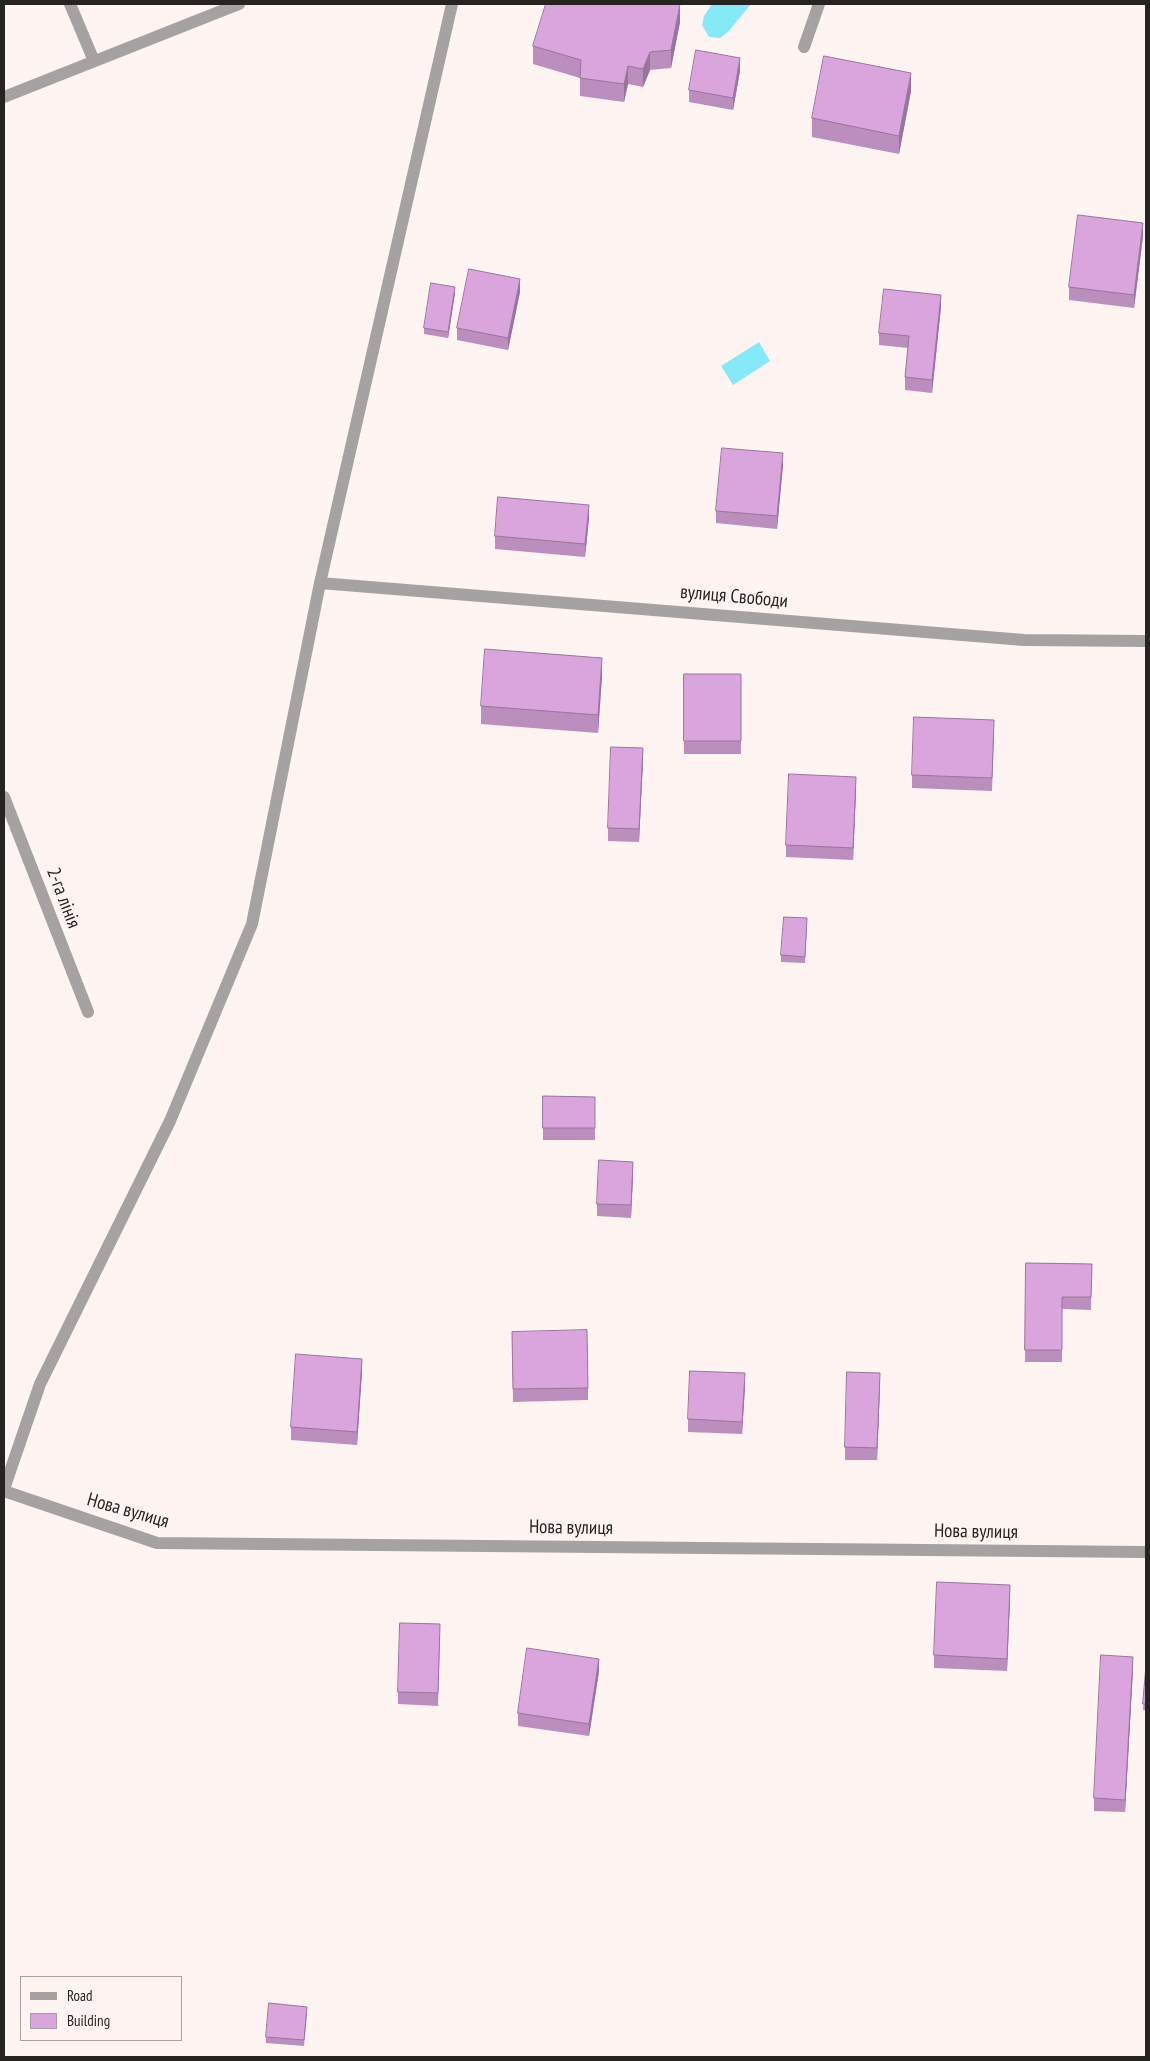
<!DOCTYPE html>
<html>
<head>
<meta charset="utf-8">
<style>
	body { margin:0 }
	#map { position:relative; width:1150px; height:2061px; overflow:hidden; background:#fef4f1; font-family:"PT Sans Narrow",sans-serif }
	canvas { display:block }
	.frame { position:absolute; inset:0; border:5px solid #262321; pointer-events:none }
	.legend { position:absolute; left:20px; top:1976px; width:162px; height:65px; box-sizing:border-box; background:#fef4f1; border:1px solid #a8a09e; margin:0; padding:6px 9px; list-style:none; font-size:15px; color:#262321 }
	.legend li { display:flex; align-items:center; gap:10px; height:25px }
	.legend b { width:25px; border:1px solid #a8a09e }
</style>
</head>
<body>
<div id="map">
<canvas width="1150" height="2061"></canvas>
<div class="frame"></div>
<ul class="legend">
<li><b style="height:6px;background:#a6a2a2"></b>Road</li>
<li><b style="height:14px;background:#daa5dd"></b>Building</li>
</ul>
</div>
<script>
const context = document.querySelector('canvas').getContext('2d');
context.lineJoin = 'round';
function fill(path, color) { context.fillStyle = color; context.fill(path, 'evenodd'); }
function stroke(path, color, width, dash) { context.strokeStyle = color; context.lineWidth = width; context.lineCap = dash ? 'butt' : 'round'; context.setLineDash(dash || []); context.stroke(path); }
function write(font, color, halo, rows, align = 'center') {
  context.font = font + ' "PT Sans Narrow",sans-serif'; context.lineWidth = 4; context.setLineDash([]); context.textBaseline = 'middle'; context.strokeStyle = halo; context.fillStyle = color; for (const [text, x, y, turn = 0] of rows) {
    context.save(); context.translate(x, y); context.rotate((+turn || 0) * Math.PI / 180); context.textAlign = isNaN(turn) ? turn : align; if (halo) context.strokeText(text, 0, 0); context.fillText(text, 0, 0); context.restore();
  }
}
const water = new Path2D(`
	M 712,4 L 751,4 L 729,31 L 720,38 L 709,37 L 702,25 L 704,16 Z
	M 759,342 L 770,361 L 733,385 L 721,366 Z`);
const street = new Path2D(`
	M 70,4 L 94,61
	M 804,47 L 819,4
	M 4,97 L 239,4
	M 320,583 L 1024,640 L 1146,641
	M 4,797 L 88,1012
	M 4,1489 L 40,1384 L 170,1121 L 252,924 L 320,583 L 452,4
	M 4,1491 L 157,1543 L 1146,1552`);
const wall = new Path2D(`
	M 680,22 L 671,68 L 650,70 L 643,87 L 628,84 L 624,102 L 580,96 L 580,78 L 533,64 L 533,46 Z
	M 740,71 L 733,110 L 689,102 L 689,90 Z
	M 911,91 L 899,154 L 812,137 L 812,118 Z
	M 1143,236 L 1134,308 L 1069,300 L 1069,287 Z
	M 520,292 L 508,350 L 457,340 L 457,328 Z
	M 455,293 L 448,338 L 424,334 L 424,328 Z
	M 941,307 L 932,393 L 905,390 L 905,377 L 908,348 L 879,345 L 879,333 Z
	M 783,465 L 777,529 L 716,523 L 716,511 Z
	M 589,518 L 585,557 L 495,549 L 495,536 Z
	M 684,674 L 741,674 L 741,754 L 684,754 Z
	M 602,676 L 598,733 L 481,724 L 481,706 Z
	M 994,732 L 992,791 L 912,788 L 912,775 Z
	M 643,760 L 639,842 L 608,841 L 608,828 Z
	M 856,790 L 853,860 L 786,857 L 786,845 Z
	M 807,918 L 805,963 L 781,962 L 781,955 Z
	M 543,1096 L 595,1097 L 595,1140 L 543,1140 Z
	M 633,1174 L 631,1218 L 597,1216 L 597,1204 Z
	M 1026,1263 L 1092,1264 L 1091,1310 L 1062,1309 L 1062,1362 L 1025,1362 Z
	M 512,1332 L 588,1388 L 588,1400 L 513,1402 Z
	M 362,1371 L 357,1445 L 291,1440 L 291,1427 Z
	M 745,1386 L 742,1434 L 688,1432 L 688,1419 Z
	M 880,1386 L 877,1460 L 845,1460 L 845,1447 Z
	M 1010,1597 L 1007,1671 L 934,1668 L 934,1655 Z
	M 440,1637 L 438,1706 L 398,1704 L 398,1692 Z
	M 1146,1666 L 1146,1710 L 1143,1710 Z
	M 1133,1669 L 1125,1812 L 1094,1811 L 1094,1798 Z
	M 599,1671 L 589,1736 L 518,1726 L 518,1713 Z
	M 307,2013 L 304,2046 L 266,2043 L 266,2037 Z`);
const shadedWall = new Path2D(`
	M 680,4 L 680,22 L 671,68 L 671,50 Z
	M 650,52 L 650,70 L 643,87 L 643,69 Z
	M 740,58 L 740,71 L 733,110 L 733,98 Z
	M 628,66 L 628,84 L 624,102 L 624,84 Z
	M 911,73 L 911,91 L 899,154 L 899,136 Z
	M 1143,223 L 1143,236 L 1134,308 L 1134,295 Z
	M 520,279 L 520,292 L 508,350 L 508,338 Z
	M 455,287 L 455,293 L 448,338 L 448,332 Z
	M 941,295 L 941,307 L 932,393 L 932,380 Z
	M 783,453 L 783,465 L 777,529 L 777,516 Z
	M 589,505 L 589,518 L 585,557 L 585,544 Z
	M 602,658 L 602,676 L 598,733 L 598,715 Z
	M 643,748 L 643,760 L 639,842 L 639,829 Z
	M 856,777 L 856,790 L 853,860 L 853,848 Z
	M 633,1162 L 633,1174 L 631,1218 L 631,1205 Z
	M 362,1359 L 362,1371 L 357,1445 L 357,1432 Z
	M 745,1373 L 745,1386 L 742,1434 L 742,1422 Z
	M 880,1373 L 880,1386 L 877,1460 L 877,1448 Z
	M 1010,1585 L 1010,1597 L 1007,1671 L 1007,1659 Z
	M 1133,1657 L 1133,1669 L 1125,1812 L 1125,1800 Z
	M 599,1659 L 599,1671 L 589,1736 L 589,1724 Z`);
const building = new Path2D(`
	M 546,4 L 680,4 L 671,50 L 650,52 L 643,69 L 628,66 L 624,84 L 580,78 L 581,60 L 533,46 Z
	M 696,50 L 740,58 L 733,98 L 689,90 Z
	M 824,56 L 911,73 L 899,136 L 812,118 Z
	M 1078,215 L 1143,223 L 1134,295 L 1069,287 Z
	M 469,269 L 520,279 L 508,338 L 457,328 Z
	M 431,283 L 455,287 L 448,332 L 424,328 Z
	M 884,289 L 941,295 L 932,380 L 905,377 L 909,336 L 879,333 Z
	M 722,448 L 783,453 L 777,516 L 716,511 Z
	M 498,497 L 589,505 L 585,544 L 495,536 Z
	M 485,649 L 602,658 L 598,715 L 481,706 Z
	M 684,674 L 741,674 L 741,741 L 684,741 Z
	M 914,717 L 994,720 L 992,778 L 912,775 Z
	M 611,747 L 643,748 L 639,829 L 608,828 Z
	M 789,774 L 856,777 L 853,848 L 786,845 Z
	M 784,917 L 807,918 L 805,957 L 781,955 Z
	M 543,1096 L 595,1097 L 595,1128 L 543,1128 Z
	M 599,1160 L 633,1162 L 631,1205 L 597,1204 Z
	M 1026,1263 L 1092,1264 L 1091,1297 L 1062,1297 L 1062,1350 L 1025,1350 Z
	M 587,1330 L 588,1388 L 513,1389 L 512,1332 Z
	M 296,1354 L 362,1359 L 357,1432 L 291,1427 Z
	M 690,1371 L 745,1373 L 742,1422 L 688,1419 Z
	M 847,1372 L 880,1373 L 877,1448 L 845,1447 Z
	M 937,1582 L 1010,1585 L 1007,1659 L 934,1655 Z
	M 400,1623 L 440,1624 L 438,1693 L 398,1692 Z
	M 527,1648 L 599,1659 L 589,1724 L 518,1713 Z
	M 1101,1655 L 1133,1657 L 1125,1800 L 1094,1798 Z
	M 1146,1666 L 1146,1704 L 1143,1704 Z
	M 269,2003 L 307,2007 L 304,2040 L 266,2037 Z`);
const streetNames = [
	["вулиця Свободи",734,597,5],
	["2-га лінія",63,898,69],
	["Нова вулиця",128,1511,16],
	["Нова вулиця",571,1528,1],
	["Нова вулиця",976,1532,1]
];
fill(water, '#85e9f8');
stroke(street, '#a6a2a2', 12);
fill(wall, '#bb8ebe');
fill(shadedWall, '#99749b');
fill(building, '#daa5dd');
stroke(building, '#99749b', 1);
write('19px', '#262321', '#fef4f1', streetNames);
</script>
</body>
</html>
